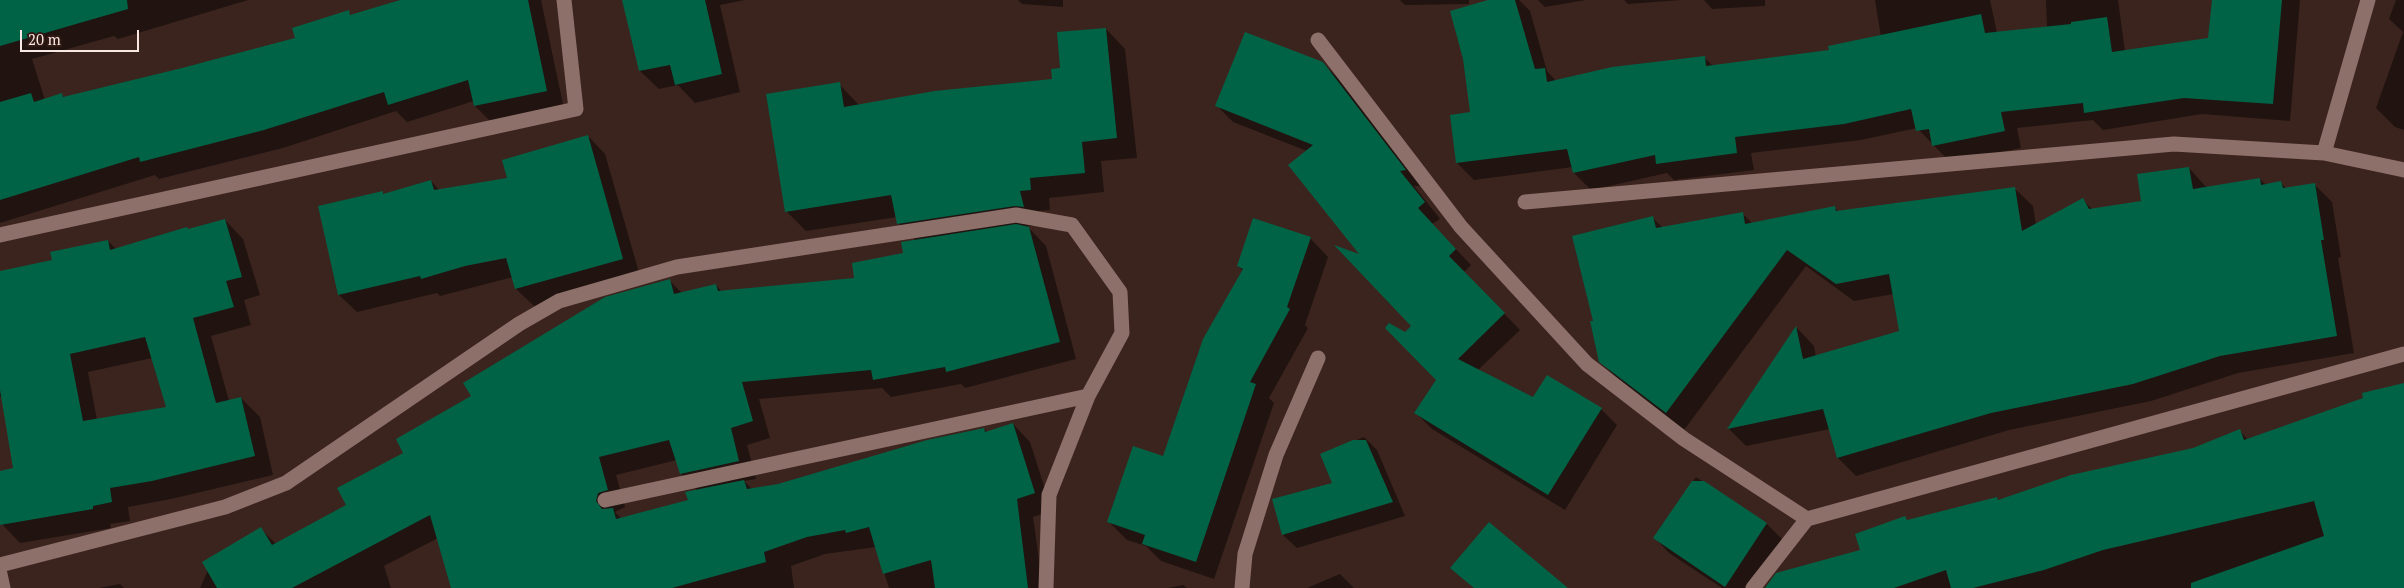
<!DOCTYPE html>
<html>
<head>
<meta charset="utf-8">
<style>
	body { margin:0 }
	#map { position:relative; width:2404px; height:588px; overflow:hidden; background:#3c241e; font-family:"PT Serif",serif }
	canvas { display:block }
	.scale { position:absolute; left:20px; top:30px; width:119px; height:22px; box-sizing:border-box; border:2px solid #f8e7e2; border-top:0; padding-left:6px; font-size:15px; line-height:18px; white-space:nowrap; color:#f8e7e2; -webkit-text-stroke:4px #321a14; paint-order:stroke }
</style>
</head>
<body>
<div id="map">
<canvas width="2404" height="588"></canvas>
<div class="scale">20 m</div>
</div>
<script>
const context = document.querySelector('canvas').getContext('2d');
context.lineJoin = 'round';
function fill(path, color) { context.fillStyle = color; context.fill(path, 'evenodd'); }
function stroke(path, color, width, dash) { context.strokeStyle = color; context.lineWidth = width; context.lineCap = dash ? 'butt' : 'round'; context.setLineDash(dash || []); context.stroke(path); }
const shadow = new Path2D(`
	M 0,0 L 248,0 L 118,39 L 114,36 L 32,59 L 45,100 L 62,95 L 65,98 L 297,39 L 348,12 L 351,16 L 404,0 L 541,0 L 564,109 L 493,124 L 475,106 L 474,101 L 407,122 L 396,111 L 283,148 L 159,179 L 155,175 L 0,223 Z
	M 624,0 L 745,0 L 720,5 L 740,92 L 695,103 L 678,85 L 659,89 L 640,71 Z
	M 1018,0 L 1063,0 L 1063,7 L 1022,4 Z
	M 1400,0 L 1469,0 L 1469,4 L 1405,5 Z
	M 1493,0 L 1519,0 L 1530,11 L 1547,71 L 1556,81 L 1705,58 L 1714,67 L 1830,51 L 1881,37 L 1875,0 L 1990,0 L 1997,33 L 2047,28 L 2046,0 L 2118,0 L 2125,52 L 2210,39 L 2213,0 L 2300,0 L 2290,121 L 2202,114 L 2103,130 L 2093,120 L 2017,128 L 2021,148 L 1950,162 L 1917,128 L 1861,140 L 1751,153 L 1754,170 L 1674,180 L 1667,173 L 1591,190 L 1574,173 L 1573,167 L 1474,180 L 1457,163 L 1471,113 Z
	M 1538,0 L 1586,0 L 1545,7 Z
	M 1624,0 L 1681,0 L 1628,4 Z
	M 1704,0 L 1765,0 L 1765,6 L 1712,9 Z
	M 2396,0 L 2404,0 L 2404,130 L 2395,127 L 2376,108 L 2403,32 L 2389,19 Z
	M 1106,29 L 1125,49 L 1137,158 L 1101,161 L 1104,192 L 1049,198 L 1050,210 L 1039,211 L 1043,226 L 1027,226 L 1046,246 L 1076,359 L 965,388 L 961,384 L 891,397 L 882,388 L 759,399 L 770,438 L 747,445 L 756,479 L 744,481 L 752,489 L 778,485 L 984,429 L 987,432 L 1013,424 L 1030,442 L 1052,511 L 1033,517 L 1043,588 L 889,588 L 876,547 L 825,554 L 791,566 L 794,588 L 452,588 L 438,538 L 384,566 L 391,588 L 200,588 L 208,570 L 261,529 L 276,544 L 348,506 L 405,453 L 669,280 L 682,293 L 716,285 L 722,292 L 856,279 L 904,254 L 916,241 L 898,223 L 897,217 L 806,231 L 786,211 L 839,84 L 860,106 L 1053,80 L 1062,69 ZM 677,460 L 681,474 L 698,491 L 689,500 L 622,519 L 615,512 L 625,507 L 616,475 Z
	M 1322,63 L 1339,79 L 1420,186 L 1414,186 L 1440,219 L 1432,224 L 1471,265 L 1464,272 L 1520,330 L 1478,370 L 1533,399 L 1601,409 L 1617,425 L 1565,510 L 1432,429 L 1416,413 L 1438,380 L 1406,333 L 1413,326 L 1363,256 L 1307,151 L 1233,122 L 1217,106 Z
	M 588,136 L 605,154 L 640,276 L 534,306 L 516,289 L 513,277 L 440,296 L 437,293 L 357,312 L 339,295 L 382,192 L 385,195 L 431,181 L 440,191 L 508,179 Z
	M 2189,168 L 2207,188 L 2260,179 L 2266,185 L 2281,183 L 2287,189 L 2314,184 L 2332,202 L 2341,257 L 2338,258 L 2354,353 L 2238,373 L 2151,401 L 2009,430 L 1856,476 L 1838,458 L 1830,429 L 1746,446 L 1729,429 L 1797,328 L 1814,346 L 1816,357 L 1900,332 L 1894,294 L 1854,301 L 1806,266 L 1684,430 L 1618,379 L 1600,361 L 1594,322 L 1653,218 L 1663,228 L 1742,213 L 1752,223 L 1835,208 L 1839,212 L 2015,189 L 2033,206 L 2036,225 L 2082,199 L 2093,210 L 2142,202 Z
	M 225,220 L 243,239 L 260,295 L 244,300 L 251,325 L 211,336 L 229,401 L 241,398 L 260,417 L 273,475 L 171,499 L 128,507 L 130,521 L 110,524 L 111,528 L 20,543 L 2,524 L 0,514 L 0,472 L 14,470 L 2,397 L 0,397 L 0,272 L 53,261 L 108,241 L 116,249 ZM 152,358 L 167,408 L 97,420 L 88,372 Z
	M 1310,238 L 1328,257 L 1305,325 L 1308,328 L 1269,398 L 1274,403 L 1214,579 L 1161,561 L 1146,546 L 1127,540 L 1109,522 L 1164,457 L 1243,271 L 1238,266 Z
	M 2404,384 L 2404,588 L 1816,588 L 1905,518 L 1909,521 L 1997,498 L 2000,501 L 2194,449 L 2240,431 L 2248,440 Z
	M 1364,437 L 1377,450 L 1405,516 L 1297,548 L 1283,535 L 1334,484 L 1321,455 Z
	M 1696,477 L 1767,524 L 1782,539 L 1749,588 L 1722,588 L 1669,553 L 1655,538 Z
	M 1340,574 L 1354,588 L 1307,588 Z
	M 120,584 L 124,588 L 99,588 Z
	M 1183,585 L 1187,588 L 1168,588 Z`);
const building = new Path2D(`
	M 0,0 L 127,0 L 128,9 L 0,46 Z
	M 400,0 L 528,0 L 547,91 L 474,106 L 468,80 L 388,105 L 384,92 L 264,130 L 140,162 L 139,157 L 0,200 L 0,102 L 31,93 L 34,102 L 62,93 L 63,97 L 182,68 L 295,38 L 292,28 L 349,10 L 350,15 Z
	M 622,0 L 705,0 L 722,74 L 675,85 L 670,65 L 639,71 Z
	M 1488,0 L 1515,0 L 1535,69 L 1545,68 L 1547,82 L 1612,67 L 1705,56 L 1706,66 L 1829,50 L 1828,46 L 1981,14 L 1985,33 L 2071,24 L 2071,22 L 2107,17 L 2112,52 L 2208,38 L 2212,0 L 2282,0 L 2273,104 L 2184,98 L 2084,113 L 2083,103 L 2001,112 L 2005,131 L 1932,146 L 1929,129 L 1916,131 L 1911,109 L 1844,124 L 1735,137 L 1737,153 L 1656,164 L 1655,155 L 1573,173 L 1567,149 L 1456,163 L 1450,115 L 1470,112 L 1463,59 L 1450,11 Z
	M 1106,28 L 1117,138 L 1082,142 L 1085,173 L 1030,178 L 1031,190 L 1020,191 L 1024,207 L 1015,206 L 897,224 L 891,195 L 785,212 L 766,94 L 840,82 L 844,107 L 935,91 L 1052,79 L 1051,69 L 1060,68 L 1057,32 Z
	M 1245,32 L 1323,62 L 1406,170 L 1400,171 L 1425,202 L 1418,208 L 1456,249 L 1449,256 L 1505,313 L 1458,359 L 1533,397 L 1547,375 L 1602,408 L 1548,495 L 1414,413 L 1436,380 L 1385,328 L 1389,323 L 1405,332 L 1411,326 L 1334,245 L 1359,254 L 1288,165 L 1313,145 L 1215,106 Z
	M 588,135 L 623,259 L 515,289 L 506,258 L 465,266 L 421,279 L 420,276 L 338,295 L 318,206 L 383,191 L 383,194 L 431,180 L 434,190 L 507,178 L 502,160 Z
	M 2189,167 L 2193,189 L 2260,178 L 2261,185 L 2281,181 L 2283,188 L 2315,183 L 2324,240 L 2321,240 L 2337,336 L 2220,356 L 2133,384 L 1991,413 L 1837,458 L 1823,409 L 1727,429 L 1796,326 L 1803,359 L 1899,331 L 1889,274 L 1836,284 L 1787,250 L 1666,413 L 1599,362 L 1590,321 L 1593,321 L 1572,236 L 1653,216 L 1656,228 L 1743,212 L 1745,224 L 1835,206 L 1836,211 L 2015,187 L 2022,231 L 2083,198 L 2089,209 L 2141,201 L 2137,174 Z
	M 1253,218 L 1311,237 L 1287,307 L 1290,309 L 1250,382 L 1256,384 L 1196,562 L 1142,544 L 1145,535 L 1107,522 L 1133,446 L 1163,456 L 1203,339 L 1243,269 L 1237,266 Z
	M 225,219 L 242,277 L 226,281 L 234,307 L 193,318 L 216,403 L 241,397 L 255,456 L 152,481 L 110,488 L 112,502 L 93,506 L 93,509 L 0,525 L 0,471 L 13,468 L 0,390 L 0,271 L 52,260 L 50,252 L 108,240 L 110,250 L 187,227 L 188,229 ZM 145,337 L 166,407 L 83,421 L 70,354 Z
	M 1016,224 L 1029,227 L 1060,342 L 946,372 L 945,367 L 873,380 L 871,370 L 742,382 L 753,421 L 731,428 L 739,461 L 680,474 L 669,440 L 599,457 L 608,490 L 598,493 L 596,501 L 602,509 L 613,508 L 616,519 L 688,500 L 685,492 L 744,480 L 747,489 L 778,484 L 927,440 L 984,428 L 985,432 L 1013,423 L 1035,493 L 1017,499 L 1028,588 L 935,588 L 931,560 L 883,574 L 869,527 L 846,533 L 845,530 L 807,537 L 764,552 L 766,562 L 672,588 L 451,588 L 430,515 L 292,588 L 217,588 L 202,562 L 261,527 L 272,545 L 346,505 L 337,488 L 403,453 L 396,439 L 471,396 L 463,383 L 605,297 L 670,279 L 674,294 L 716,284 L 718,291 L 854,278 L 852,263 L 903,253 L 901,242 Z
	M 2404,383 L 2404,588 L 2191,588 L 2191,583 L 2324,536 L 2314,501 L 2103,550 L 2044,570 L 1973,588 L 1951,588 L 1946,570 L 1894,588 L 1765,588 L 1776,573 L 1860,550 L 1855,534 L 1905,516 L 1907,520 L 1997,497 L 1998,500 L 2071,475 L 2193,448 L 2240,429 L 2244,440 L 2363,398 L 2362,393 Z
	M 1353,440 L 1366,440 L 1393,502 L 1282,535 L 1272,499 L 1332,483 L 1320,454 Z
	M 1692,481 L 1704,481 L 1767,523 L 1725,587 L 1653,538 Z
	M 1489,522 L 1568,588 L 1474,588 L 1450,568 Z`);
const street = new Path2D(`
	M 1318,40 L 1461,227 L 1587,364 L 1684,439 L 1807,519
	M 2324,153 L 2368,0
	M 1525,202 L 2174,144 L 2324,153 L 2404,170
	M 0,235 L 576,109 L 564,0
	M 605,500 L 1088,396
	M 0,565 L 225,507 L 286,483 L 519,324 L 559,301 L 677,267 L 1016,215 L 1072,225 L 1120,292 L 1122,333 L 1088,396 L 1049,495 L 1046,588
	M 0,574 L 3,588
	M 1242,588 L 1245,554 L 1276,455 L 1318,358
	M 1753,588 L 1807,519 L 2404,354`);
fill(shadow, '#0007');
fill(building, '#016346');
stroke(street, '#8d7069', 15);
</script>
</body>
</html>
